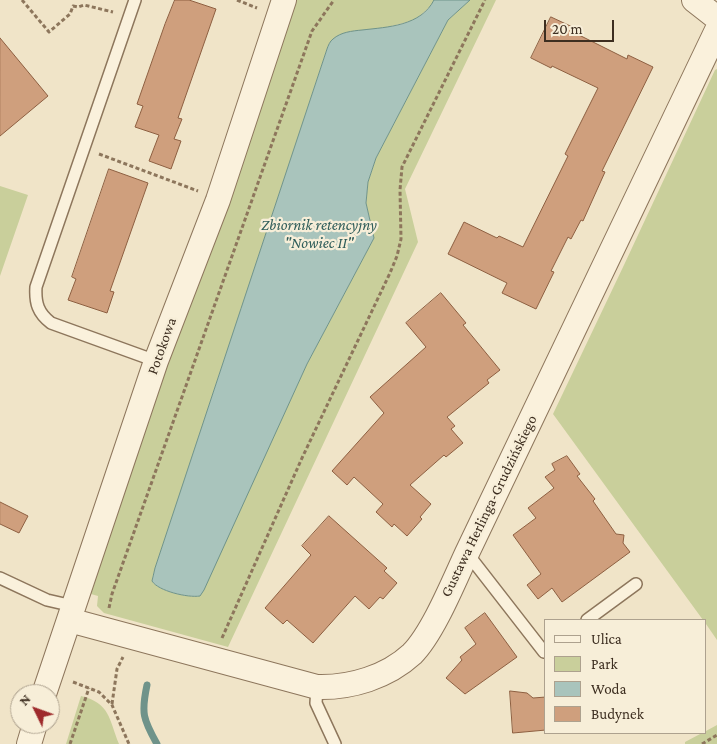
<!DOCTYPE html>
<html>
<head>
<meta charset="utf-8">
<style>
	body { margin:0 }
	#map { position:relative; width:717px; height:744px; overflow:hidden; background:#f0e4c8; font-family:"Crimson Pro",serif }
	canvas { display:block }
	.legend { position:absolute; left:544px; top:619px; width:162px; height:115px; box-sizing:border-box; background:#f7eed8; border:1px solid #ada18e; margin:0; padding:6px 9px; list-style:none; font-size:15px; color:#3d2e20 }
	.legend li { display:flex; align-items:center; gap:10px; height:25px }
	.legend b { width:25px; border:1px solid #ada18e }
	.north { position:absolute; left:10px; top:684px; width:50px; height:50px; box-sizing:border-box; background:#f7eed8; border:1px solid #ada18e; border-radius:50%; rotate:312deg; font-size:14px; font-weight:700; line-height:20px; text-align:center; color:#3d2e20 }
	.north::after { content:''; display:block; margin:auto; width:18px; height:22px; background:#9e2a2b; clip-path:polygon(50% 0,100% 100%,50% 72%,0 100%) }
	.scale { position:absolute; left:544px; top:20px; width:70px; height:22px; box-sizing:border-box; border:2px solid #3d2e20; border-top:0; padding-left:6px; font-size:15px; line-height:18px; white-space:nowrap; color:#3d2e20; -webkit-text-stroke:4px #f7eed8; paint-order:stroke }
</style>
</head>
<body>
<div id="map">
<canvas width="717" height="744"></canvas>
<ul class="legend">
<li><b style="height:6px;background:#faf1dc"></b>Ulica</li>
<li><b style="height:14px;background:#c9cf9b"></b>Park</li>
<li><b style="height:14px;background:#a9c4bc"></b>Woda</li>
<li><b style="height:14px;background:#cf9f7d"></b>Budynek</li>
</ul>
<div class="north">N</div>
<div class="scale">20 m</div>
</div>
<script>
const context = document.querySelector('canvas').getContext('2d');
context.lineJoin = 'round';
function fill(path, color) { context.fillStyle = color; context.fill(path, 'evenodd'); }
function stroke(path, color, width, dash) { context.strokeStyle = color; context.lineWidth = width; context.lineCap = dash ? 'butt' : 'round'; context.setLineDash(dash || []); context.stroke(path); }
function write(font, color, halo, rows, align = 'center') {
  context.font = font + ' "Crimson Pro",serif'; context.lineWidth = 4.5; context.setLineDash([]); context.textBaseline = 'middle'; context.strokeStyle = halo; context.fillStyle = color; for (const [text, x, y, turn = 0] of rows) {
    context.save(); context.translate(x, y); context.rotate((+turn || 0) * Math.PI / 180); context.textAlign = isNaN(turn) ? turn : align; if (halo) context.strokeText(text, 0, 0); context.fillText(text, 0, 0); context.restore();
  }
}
const green = new Path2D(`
	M 297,0 L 434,0 L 432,5 L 415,20 L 392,26 L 327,49 L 153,575 L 152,581 C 158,591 188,598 199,596 L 307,364 L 374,238 L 366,203 L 368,182 L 376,158 L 448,20 L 470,0 L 496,0 L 405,189 L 418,242 L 228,647 L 104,613 L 97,606 L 98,596 L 91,594 L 150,411 Z
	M 717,69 L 717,640 L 706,624 L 706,620 L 703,620 L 553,414 L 624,265 L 715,70 Z
	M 0,186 L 28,195 L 0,276 Z
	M 81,696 C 110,703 109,719 119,744 L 66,744 Z
	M 717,725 L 717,744 L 685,744 L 685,742 L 702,733 L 706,733 L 706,731 Z`);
const water = new Path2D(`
	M 434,0 L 470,0 L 448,20 L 376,158 L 368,182 L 366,203 L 374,238 L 307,364 L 204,590 L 200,596 C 188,598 158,591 152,581 L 155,568 L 327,49 C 328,46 330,41 333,39 C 341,32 352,31 362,30 C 388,27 421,26 434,0 Z`);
const stream = new Path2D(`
	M 147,685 C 141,713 143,719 157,744`);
const building = new Path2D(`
	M 175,0 L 189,0 L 216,9 L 178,118 L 182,119 L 174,139 L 181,141 L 171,169 L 149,161 L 159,135 L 135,127 L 143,106 L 137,104 L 165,24 Z
	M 551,17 L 581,31 L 579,35 L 627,59 L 628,55 L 653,67 L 602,171 L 605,172 L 583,221 L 581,220 L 571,239 L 568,237 L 551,271 L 554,272 L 536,309 L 502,293 L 507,283 L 448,254 L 464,222 L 497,238 L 499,236 L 523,247 L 568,156 L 565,154 L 598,88 L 552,66 L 551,68 L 531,58 Z
	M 0,38 L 48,96 L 0,136 Z
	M 109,169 L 148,183 L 110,291 L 114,292 L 107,313 L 68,300 L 76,279 L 72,277 Z
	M 441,293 L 466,323 L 463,325 L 500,370 L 487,380 L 489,383 L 447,417 L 455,426 L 451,429 L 463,443 L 446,457 L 444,455 L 410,485 L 431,504 L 420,517 L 422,519 L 407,536 L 394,524 L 392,527 L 376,512 L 383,504 L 354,477 L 347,485 L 332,471 L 384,413 L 370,397 L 426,347 L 406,323 Z
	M 567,456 L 580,474 L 577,476 L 595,499 L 593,501 L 616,534 L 624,535 L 623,543 L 630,552 L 562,602 L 552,588 L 538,599 L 527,585 L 541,574 L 513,535 L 536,518 L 528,508 L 554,488 L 545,477 L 555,470 L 552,464 Z
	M 0,502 L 28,516 L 19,533 L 0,524 Z
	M 329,516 L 387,568 L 384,571 L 397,583 L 383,599 L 380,597 L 369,609 L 355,596 L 313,643 L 287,620 L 283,624 L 265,608 L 311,555 L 302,546 Z
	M 485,613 L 517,657 L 465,694 L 446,678 L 462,660 L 460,657 L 476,644 L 465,628 Z
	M 510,691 L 527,693 L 533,698 L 546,697 L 546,730 L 513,733 Z`);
const path = new Path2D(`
	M 22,0 L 49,32 L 70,14 L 73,6 L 78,7 L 84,5 L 113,12
	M 237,0 L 257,8
	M 99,154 L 198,191
	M 109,608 L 112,594 L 312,31 L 334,0
	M 222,638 L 302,458 L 390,273 L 397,256 L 401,239 L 400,190 L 402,167 L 485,0
	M 73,682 L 99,692 L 112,705 L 129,744
	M 112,704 L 117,669 L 123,657
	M 70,744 L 89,688
	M 702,744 L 717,735`);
const service = new Path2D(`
	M 135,0 L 36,287 C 35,303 38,313 51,323 L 156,361
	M 467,553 L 544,652 L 546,650
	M 0,578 L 47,600 L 73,606
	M 587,620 L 636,584
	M 317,687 L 316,703 L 335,744`);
const minor = new Path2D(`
	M 694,0 L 717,18
	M 69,620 L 317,687 C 351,688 387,677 412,654 C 433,633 454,581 467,553 L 717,30
	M 44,694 L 156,361 L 218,200 L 284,0
	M 29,744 L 35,724`);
const streetNames = [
	["Potokowa",162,346,-70],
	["Gustawa Herlinga-Grudzińskiego",489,506,-64]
];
const waterNames = [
	["Zbiornik retencyjny",319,225],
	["\"Nowiec II\"",319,243]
];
fill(green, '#c9cf9b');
fill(water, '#a9c4bc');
stroke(water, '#6f938a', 1);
stroke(stream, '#6f938a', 7);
fill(building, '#cf9f7d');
stroke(building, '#8d5f41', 1);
stroke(service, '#8d765c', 14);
stroke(minor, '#8d765c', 26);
stroke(path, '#8d765c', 3, [4, 2.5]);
stroke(service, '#faf1dc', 11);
stroke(minor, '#faf1dc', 24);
write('15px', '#3d2e20', '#f7eed8', streetNames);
write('italic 16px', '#2f5d5a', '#f7eed8', waterNames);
</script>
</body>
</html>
